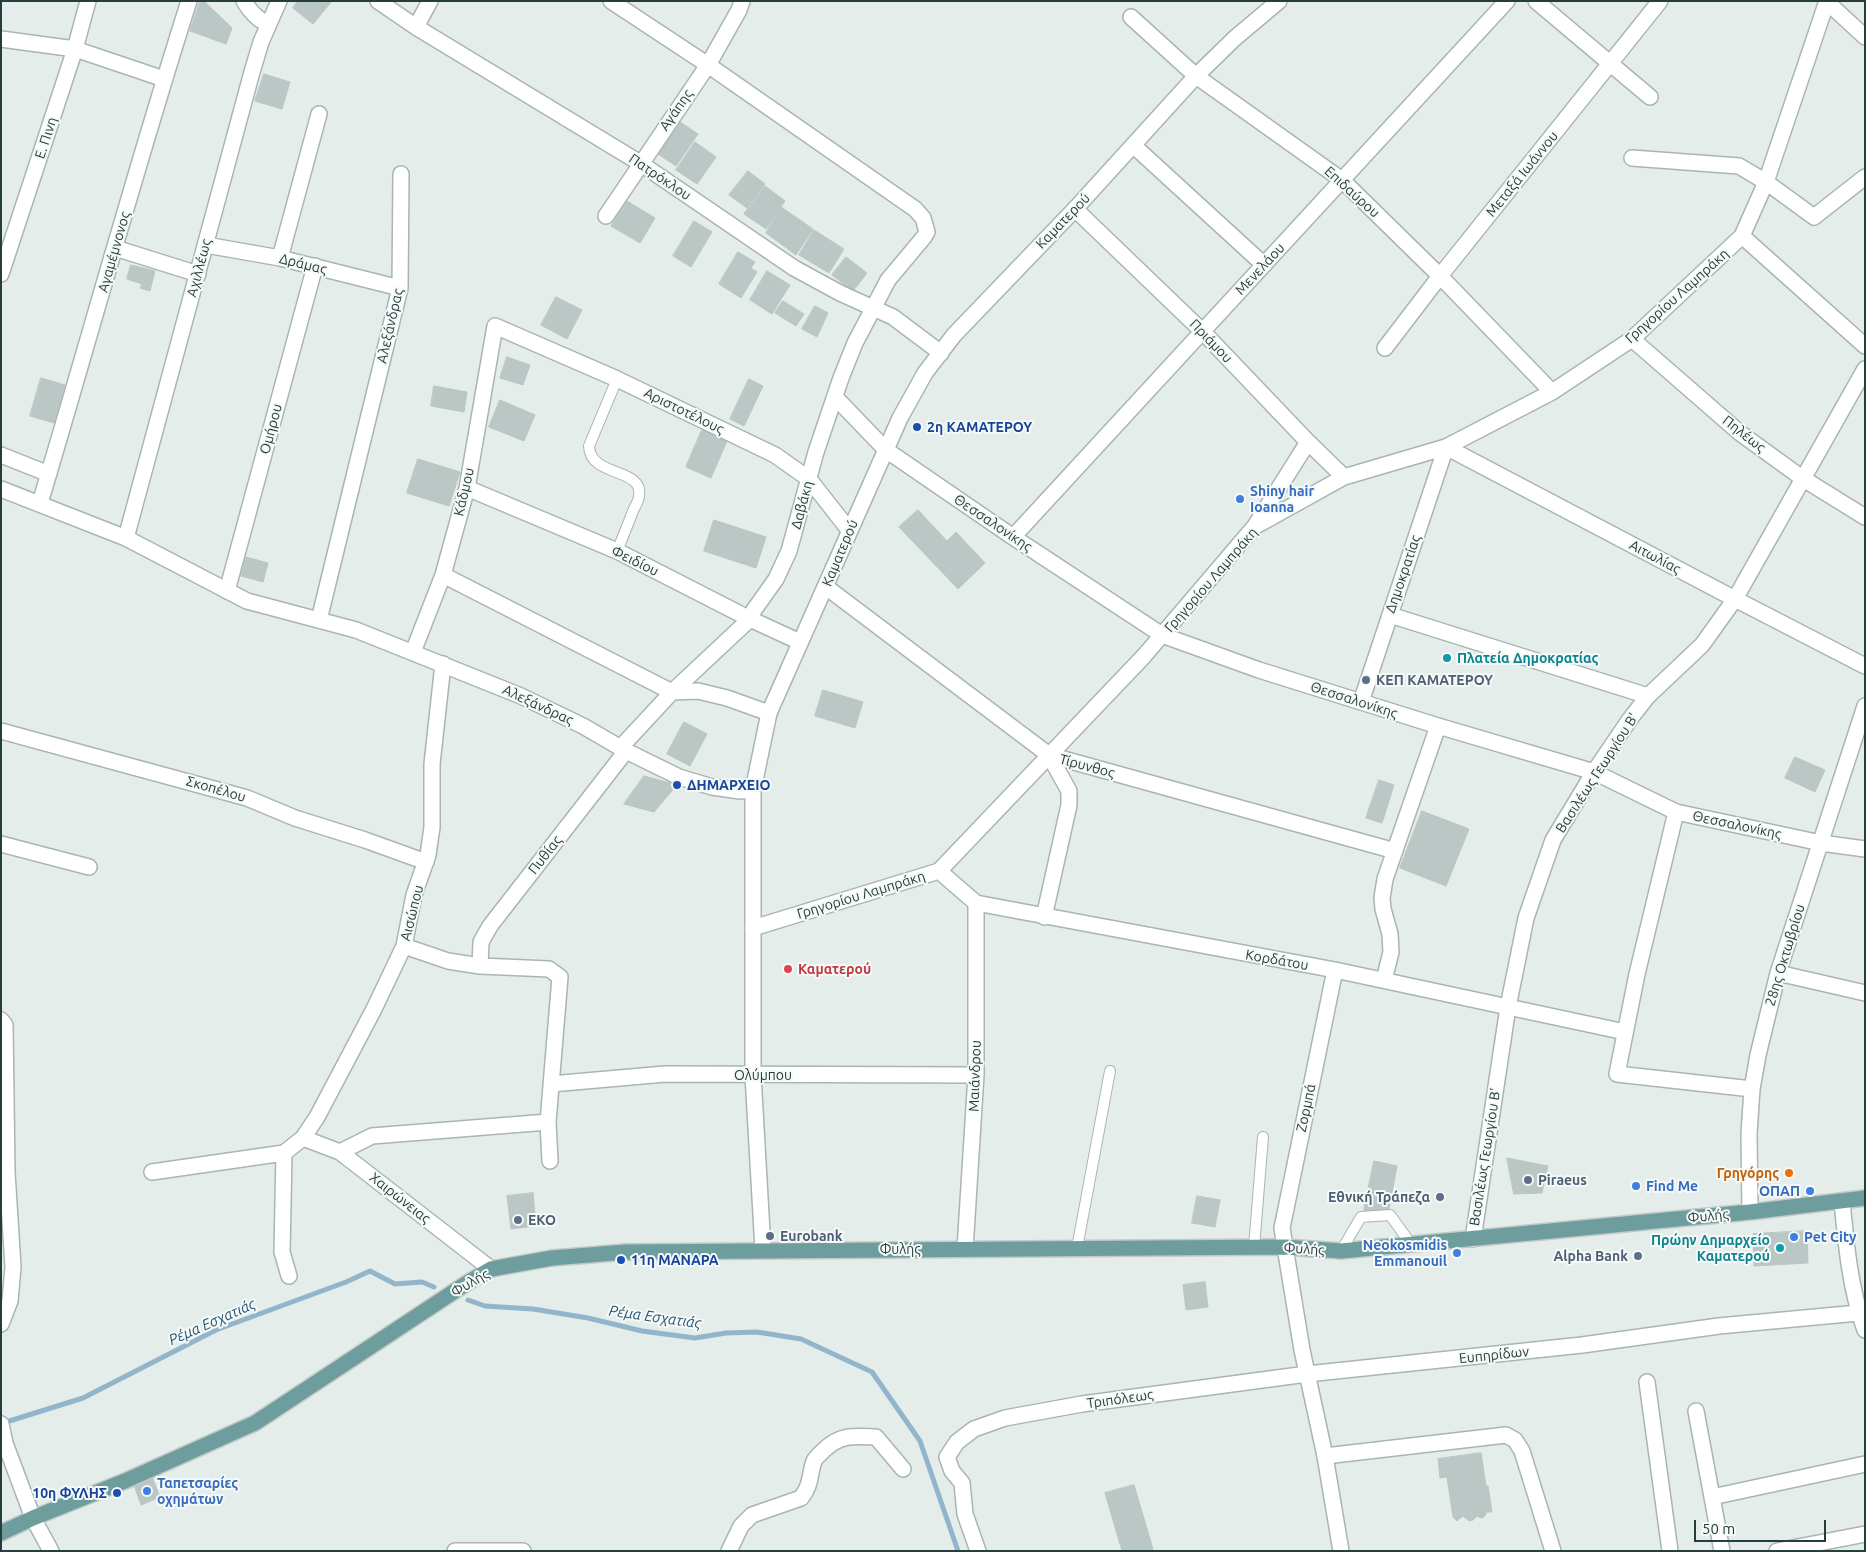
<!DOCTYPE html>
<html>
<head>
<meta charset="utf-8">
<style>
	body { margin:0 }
	#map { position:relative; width:1866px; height:1552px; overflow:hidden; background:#e5edeb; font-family:Ubuntu,sans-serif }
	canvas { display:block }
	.frame { position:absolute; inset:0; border:2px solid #253d3c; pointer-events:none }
	.scale { position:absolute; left:1694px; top:1520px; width:132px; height:22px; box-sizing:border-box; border:2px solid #253d3c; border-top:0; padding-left:6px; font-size:15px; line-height:18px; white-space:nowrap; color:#253d3c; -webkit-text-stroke:4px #f5f9f8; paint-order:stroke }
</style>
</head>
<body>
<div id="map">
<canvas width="1866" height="1552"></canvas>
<div class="frame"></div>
<div class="scale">50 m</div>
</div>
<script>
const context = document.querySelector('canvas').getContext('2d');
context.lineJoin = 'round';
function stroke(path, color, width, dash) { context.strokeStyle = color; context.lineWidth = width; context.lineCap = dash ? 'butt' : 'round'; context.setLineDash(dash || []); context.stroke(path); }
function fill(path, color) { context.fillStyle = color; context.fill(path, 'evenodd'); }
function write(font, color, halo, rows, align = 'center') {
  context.font = font + ' Ubuntu,sans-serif'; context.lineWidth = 4; context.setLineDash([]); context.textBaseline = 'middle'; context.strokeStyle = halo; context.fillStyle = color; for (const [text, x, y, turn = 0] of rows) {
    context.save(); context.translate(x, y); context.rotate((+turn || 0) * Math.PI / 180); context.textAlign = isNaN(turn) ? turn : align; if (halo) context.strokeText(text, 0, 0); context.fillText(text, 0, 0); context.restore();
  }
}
const stream = new Path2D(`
	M 468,1300 L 485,1306 L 533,1309 L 588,1318 L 642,1331 L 695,1338 L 726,1333 L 757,1332 L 801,1339 L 872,1372 L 920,1441 L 958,1551
	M 3,1423 L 83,1398 L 216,1330 L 346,1282 L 370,1271 L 395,1284 L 422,1282 L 434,1287`);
const building = new Path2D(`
	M 200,1 L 204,1 L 232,28 L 226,44 L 190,31 Z
	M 298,1 L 332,1 L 313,24 L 293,8 Z
	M 264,74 L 290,82 L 282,109 L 255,101 Z
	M 677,120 L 698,134 L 676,166 L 655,152 Z
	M 695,142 L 716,157 L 697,184 L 676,170 Z
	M 748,171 L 765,184 L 747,208 L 729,195 Z
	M 765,186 L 785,201 L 766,229 L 744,214 Z
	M 627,201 L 655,218 L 640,243 L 611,226 Z
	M 781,207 L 813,229 L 796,255 L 766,233 Z
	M 694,221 L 712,232 L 691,267 L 673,256 Z
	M 814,230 L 844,249 L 829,273 L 799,255 Z
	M 738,252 L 755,262 L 751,268 L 757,272 L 741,298 L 719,284 Z
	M 846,257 L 867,273 L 853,291 L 832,275 Z
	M 131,265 L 155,271 L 150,291 L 140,288 L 142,284 L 127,279 Z
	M 767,271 L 790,285 L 772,314 L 750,300 Z
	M 556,297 L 582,310 L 567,339 L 541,325 Z
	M 783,301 L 804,314 L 796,326 L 775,313 Z
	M 815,306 L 828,313 L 817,337 L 802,329 Z
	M 507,357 L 530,365 L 523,385 L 500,378 Z
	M 41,378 L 65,385 L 54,423 L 30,416 Z
	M 749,379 L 763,386 L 744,426 L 730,419 Z
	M 434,386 L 467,392 L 464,412 L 431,406 Z
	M 500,400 L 535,415 L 524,441 L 489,427 Z
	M 702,430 L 727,441 L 711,478 L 686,467 Z
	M 418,459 L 460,472 L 449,506 L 407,493 Z
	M 918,510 L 947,541 L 956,532 L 985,563 L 958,589 L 899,527 Z
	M 714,520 L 766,537 L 756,568 L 704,551 Z
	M 246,557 L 268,563 L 263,582 L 241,576 Z
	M 823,690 L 863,702 L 855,728 L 815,716 Z
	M 684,722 L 707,734 L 690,766 L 667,754 Z
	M 1795,757 L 1825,770 L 1815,792 L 1785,778 Z
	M 644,776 L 677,785 L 654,812 L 624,804 Z
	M 1379,780 L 1394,785 L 1382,823 L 1366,818 Z
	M 1422,811 L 1469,829 L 1446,886 L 1400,868 Z
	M 1507,1158 L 1548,1166 L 1542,1193 L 1514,1194 Z
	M 1374,1161 L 1397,1166 L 1388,1214 L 1364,1210 Z
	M 533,1193 L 536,1226 L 511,1229 L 507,1196 Z
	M 1197,1196 L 1220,1200 L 1215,1227 L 1192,1223 Z
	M 1807,1231 L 1808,1263 L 1754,1266 L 1753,1234 Z
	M 1205,1282 L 1208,1307 L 1186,1310 L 1183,1285 Z
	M 1481,1453 L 1486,1486 L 1488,1486 L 1492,1512 L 1487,1512 L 1484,1517 L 1481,1518 L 1477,1516 L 1473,1520 L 1469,1521 L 1463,1516 L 1457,1521 L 1453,1517 L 1447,1477 L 1440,1478 L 1438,1459 Z
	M 152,1477 L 160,1497 L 141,1505 L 134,1485 Z
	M 1134,1485 L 1153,1549 L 1148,1551 L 1122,1551 L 1105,1493 Z`);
const service = new Path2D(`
	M 617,379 L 589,446 C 590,478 644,467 639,496 C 639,501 635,506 633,511 C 628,524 623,537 617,551
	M 1254,1247 L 1263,1137
	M 1077,1248 L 1110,1071
	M 1341,1251 L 1361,1217 L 1390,1215 L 1411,1244`);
const pedestrian = new Path2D(`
	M 1390,615 L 1648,696`);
const minor = new Path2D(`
	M 244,1 C 249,10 259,22 269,23
	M 378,1 L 416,27 L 640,163 L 794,268 L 840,293 L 893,317 L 941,353
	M 611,1 L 708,65 L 915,209 L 923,218 L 927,232 L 924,237 L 888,280 L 855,343 L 841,378 L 816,452 L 789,551 L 776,579 L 754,610 L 750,619 L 672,692 L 621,747
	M 1536,1 L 1650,97
	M 1827,2 L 1865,37
	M 1131,17 L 1196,76 L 1342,180 L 1440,276 L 1552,392
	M 416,27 L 430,1
	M 1,39 L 75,49 L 164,79
	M 1134,146 L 1264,265
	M 1632,158 L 1739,166 L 1766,182 L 1814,217 L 1865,177
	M 1075,209 L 1203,332 L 1308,442 L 1344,477
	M 606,216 L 708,65 L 739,10 L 742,1
	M 1742,236 L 1865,346
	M 206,245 L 280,258 L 400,288
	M 115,248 L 198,274
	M 280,258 L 319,114
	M 1,274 L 75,49 L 88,1
	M 1632,339 L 1740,433 L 1802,478 L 1865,517
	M 1385,348 L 1440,276 L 1660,1
	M 835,397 L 886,450 L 1013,537 L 1162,635 L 1259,670 L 1438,726 L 1594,772 L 1676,812 L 1821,843 L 1865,849
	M 1446,447 L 1735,599 L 1865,666
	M 1,455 L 49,474
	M 467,488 L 617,551 L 750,619 L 800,642
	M 40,503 C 90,336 136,167 189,1
	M 1255,526 L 1308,442
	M 1013,537 L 1507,1
	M 126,538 L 252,72 L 261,42 L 279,1
	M 443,575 L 672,692 L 698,691 L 727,698 L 769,713
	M 826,587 L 1049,755 L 1395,851
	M 227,591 L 315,266
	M 319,620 L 400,288 L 401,174
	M 413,652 L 443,575 L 467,488 L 495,326 L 617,379 L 775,455 L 809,479 L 849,530
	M 1361,702 L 1446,447
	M 1,731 L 247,798 L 295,818 L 365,840 L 426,862
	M 1676,812 L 1637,974 L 1617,1074 L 1752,1089
	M 1,844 L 89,867
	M 939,871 L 976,903 L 1335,970 L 1625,1032
	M 1044,917 L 1069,805 L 1069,791 L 1049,755
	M 753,928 L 939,871 L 1144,656 L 1254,527 L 1344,477 L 1446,447 L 1552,392 L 1632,339 L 1742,236 L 1766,182 L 1827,1
	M 404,946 L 448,961 L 480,966 L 549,969 L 560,977 L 548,1122 L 550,1161
	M 480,966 L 481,942 L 490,926 L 626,751
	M 1778,973 L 1865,993
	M 1384,980 L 1391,952 L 1390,934 L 1383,909 L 1382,898 L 1385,879 L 1438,726
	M 1,1020 L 5,1025 L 7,1172 L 13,1267 L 10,1301 L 1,1324
	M 551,1084 L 665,1074 L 976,1075
	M 303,1138 L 340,1152 L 491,1269
	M 340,1152 L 372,1136 L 548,1122
	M 284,1153 L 282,1252 L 289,1276
	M 152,1172 L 284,1153 L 303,1138 L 317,1117 L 374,1009 L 404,946 L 414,895 L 428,855 L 432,827 L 432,764 L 443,664
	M 1750,1212 L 1749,1134 L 1752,1089 L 1758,1055 L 1778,973 L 1865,706
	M 1473,1239 L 1508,1007 L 1526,918 L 1553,840 L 1594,772 L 1630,719 L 1648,696 L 1702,645 L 1735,599 L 1865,369
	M 1285,1247 L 1282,1228 L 1335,970
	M 965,1249 L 976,1075 L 976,903
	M 1647,1382 L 1670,1551
	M 1696,1411 L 1722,1551
	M 1,1424 L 5,1443 L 33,1518
	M 1325,1456 L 1506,1435 L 1515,1440 L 1522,1451 L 1553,1551
	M 1712,1497 L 1865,1464
	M 455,1551 L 523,1551
	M 729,1551 L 741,1526 L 752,1515 L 801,1498 C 812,1484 809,1475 814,1461 C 816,1457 821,1453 825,1449 C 841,1434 855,1436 876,1437 L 903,1469
	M 978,1551 L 965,1514 L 962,1483 L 952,1471 L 947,1457 L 957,1442 L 974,1429 L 1005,1418 L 1082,1404 L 1307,1374 L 1582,1345 L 1719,1326 L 1858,1313
	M 1777,1551 L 1865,1534`);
const tertiary = new Path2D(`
	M 1,489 L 126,538 L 247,601 L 356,630 L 521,696 L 583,726 L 626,751 L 679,777 L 712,787 L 740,791 L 753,790
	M 1842,1201 C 1846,1244 1850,1289 1865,1330
	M 1285,1247 L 1302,1350 L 1325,1456 L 1341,1551
	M 763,1250 L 753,1075 L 753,790 L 769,713 L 900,418 L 925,373 L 954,335 L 1075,209 L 1196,76 L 1235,38 L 1279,1
	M 33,1518 L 51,1551`);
const primary = new Path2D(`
	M 1,1533 L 33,1518 L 125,1481 L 255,1423 L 467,1283 L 491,1269 L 552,1258 L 626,1252 L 1285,1247 L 1341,1251 L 1750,1212 L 1865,1198`);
const markers = [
	[917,427,5,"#1a4fb4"],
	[1240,499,5,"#3f7fe0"],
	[1447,658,5,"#0f9aa8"],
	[1366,680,5,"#5c6f8a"],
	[677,785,5,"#1a4fb4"],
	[788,969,5,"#e0444e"],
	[1789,1173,5,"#e8710a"],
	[1528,1180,5,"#5c6f8a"],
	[1636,1186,5,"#3f7fe0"],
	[1810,1191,5,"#3f7fe0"],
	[1440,1197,5,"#5c6f8a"],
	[518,1220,5,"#5c6f8a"],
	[770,1236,5,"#5c6f8a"],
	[1794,1237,5,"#3f7fe0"],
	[1780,1248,5,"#0f9aa8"],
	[1457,1253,5,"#3f7fe0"],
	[1638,1256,5,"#5c6f8a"],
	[621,1260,5,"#1a4fb4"],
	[147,1491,5,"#3f7fe0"],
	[117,1493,5,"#1a4fb4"]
];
const streetNames = [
	["Αγάπης",676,110,-55],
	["Ε. Πινη",46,138,-72],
	["Μεταξά Ιωάννου",1522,174,-51],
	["Πατρόκλου",660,177,34],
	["Επιδαύρου",1352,192,42],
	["Καματερού",1063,221,-46],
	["Αγαμέμνονος",114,252,-74],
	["Δράμας",303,264,14],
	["Αχιλλέως",199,268,-75],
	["Μενελάου",1260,269,-47],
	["Γρηγορίου Λαμπράκη",1677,296,-42],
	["Αλεξάνδρας",390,326,-77],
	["Πριάμου",1211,341,46],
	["Αριστοτέλους",684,411,26],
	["Ομήρου",271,429,-75],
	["Πηλέως",1744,434,38],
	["Κάδμου",464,492,-77],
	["Δαβάκη",802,505,-75],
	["Θεσσαλονίκης",993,523,34],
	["Καματερού",840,553,-67],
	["Αιτωλίας",1655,557,28],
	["Φειδίου",635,561,26],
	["Δημοκρατίας",1403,574,-71],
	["Γρηγορίου Λαμπράκη",1211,580,-49],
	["Θεσσαλονίκης",1354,700,18],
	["Αλεξάνδρας",538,705,25],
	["Τίρυνθος",1087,766,15],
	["Βασιλέως Γεωργίου Β'",1597,773,-57],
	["Σκοπέλου",216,789,16],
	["Θεσσαλονίκης",1737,825,12],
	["Πυθίας",545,855,-52],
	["Γρηγορίου Λαμπράκη",861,895,-17],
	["Αισώπου",412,913,-76],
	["28ης Οκτωβρίου",1785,955,-73],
	["Κορδάτου",1277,960,10],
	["Ολύμπου",763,1075],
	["Μαιάνδρου",975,1076,-88],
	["Ζορμπά",1306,1108,-78],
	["Βασιλέως Γεωργίου Β'",1485,1157,-81],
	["Χαιρώνειας",400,1198,38],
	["Φυλής",1708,1216,-6],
	["Φυλής",900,1249],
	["Φυλής",1304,1249,4],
	["Φυλής",470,1283,-30],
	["Ευπηρίδων",1494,1355,-6],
	["Τριπόλεως",1120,1399,-8]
];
const transitNames = [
	["2η ΚΑΜΑΤΕΡΟΥ",927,427],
	["ΔΗΜΑΡΧΕΙΟ",687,785],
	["11η ΜΑΝΑΡΑ",631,1260],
	["10η ΦΥΛΗΣ",107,1493,"right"]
];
const shopNames = [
	["Shiny hair",1250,491],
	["Ioanna",1250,507],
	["Find Me",1646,1186],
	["ΟΠΑΠ",1800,1191,"right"],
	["Pet City",1804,1237],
	["Neokosmidis",1447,1245,"right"],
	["Emmanouil",1447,1261,"right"],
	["Ταπετσαρίες",157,1483],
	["οχημάτων",157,1499]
];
const cultureNames = [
	["Πλατεία Δημοκρατίας",1457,658],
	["Πρώην Δημαρχείο",1770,1240,"right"],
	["Καματερού",1770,1256,"right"]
];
const serviceNames = [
	["ΚΕΠ ΚΑΜΑΤΕΡΟΥ",1376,680],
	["Piraeus",1538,1180],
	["Εθνική Τράπεζα",1430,1197,"right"],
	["EKO",528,1220],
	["Eurobank",780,1236],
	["Alpha Bank",1628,1256,"right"]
];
const healthNames = [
	["Καματερού",798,969]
];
const foodNames = [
	["Γρηγόρης",1779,1173]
];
const waterNames = [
	["Ρέμα Εσχατιάς",655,1317,8],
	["Ρέμα Εσχατιάς",212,1322,-24]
];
stroke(stream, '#92b5cc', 5);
fill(building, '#bac7c5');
stroke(building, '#b8c6c3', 1);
stroke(service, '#a8b5b3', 12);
stroke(pedestrian, '#a8b5b3', 18);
stroke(minor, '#a8b5b3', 18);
stroke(tertiary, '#a8b5b3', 18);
stroke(primary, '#c2c9c8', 18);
stroke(service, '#fff', 10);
stroke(pedestrian, '#fff', 15);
stroke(minor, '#fff', 15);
stroke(tertiary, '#fff', 15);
stroke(primary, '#6d9e9d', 15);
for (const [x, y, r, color] of markers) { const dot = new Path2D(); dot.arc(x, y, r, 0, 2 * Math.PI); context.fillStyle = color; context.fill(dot); stroke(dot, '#f5f9f8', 2); }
write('14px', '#253d3c', '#f5f9f8', streetNames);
write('bold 14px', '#164399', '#f5f9f8', transitNames, 'left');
write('bold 14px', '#366cbe', '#f5f9f8', shopNames, 'left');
write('bold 14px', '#0d838f', '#f5f9f8', cultureNames, 'left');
write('bold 14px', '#4e5e75', '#f5f9f8', serviceNames, 'left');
write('bold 14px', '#be3a42', '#f5f9f8', healthNames, 'left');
write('bold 14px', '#c56008', '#f5f9f8', foodNames, 'right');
write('italic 15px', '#255474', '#f5f9f8', waterNames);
</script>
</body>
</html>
